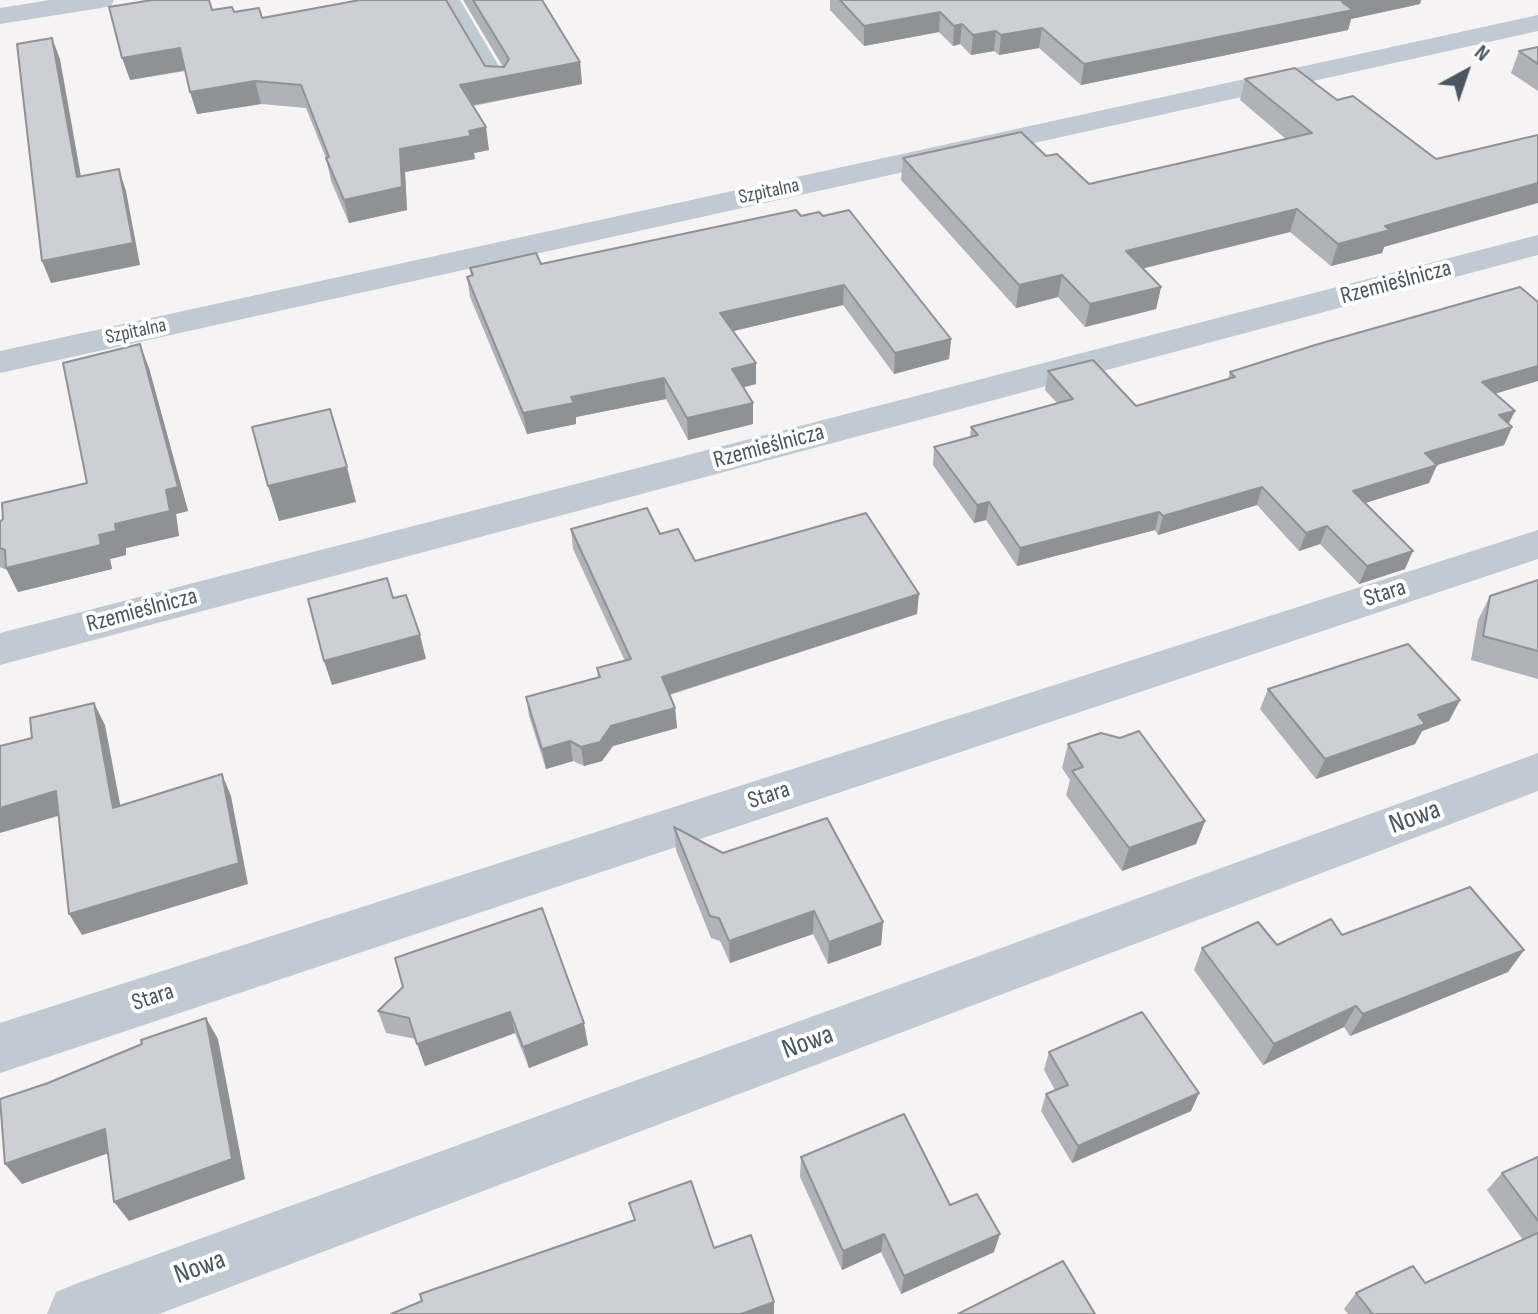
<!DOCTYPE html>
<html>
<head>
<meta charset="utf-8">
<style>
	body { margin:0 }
	#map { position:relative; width:1538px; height:1314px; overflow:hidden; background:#f5f3f3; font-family:"Sofia Sans Condensed",sans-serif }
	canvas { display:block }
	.north { position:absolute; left:1426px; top:32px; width:80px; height:80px; -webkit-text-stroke:6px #fff; paint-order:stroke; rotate:40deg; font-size:22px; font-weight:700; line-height:32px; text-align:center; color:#4a5661 }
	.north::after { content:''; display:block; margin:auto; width:28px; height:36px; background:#4a5661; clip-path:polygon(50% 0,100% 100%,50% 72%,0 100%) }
</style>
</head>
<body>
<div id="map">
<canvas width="1538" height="1314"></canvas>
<div class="north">N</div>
</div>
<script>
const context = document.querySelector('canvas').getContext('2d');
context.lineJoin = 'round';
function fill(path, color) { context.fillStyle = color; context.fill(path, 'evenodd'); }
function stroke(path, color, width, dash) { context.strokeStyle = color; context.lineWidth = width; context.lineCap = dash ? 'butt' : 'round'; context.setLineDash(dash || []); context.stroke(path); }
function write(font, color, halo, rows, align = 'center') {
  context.font = font + ' "Sofia Sans Condensed",sans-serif'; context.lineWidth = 8; context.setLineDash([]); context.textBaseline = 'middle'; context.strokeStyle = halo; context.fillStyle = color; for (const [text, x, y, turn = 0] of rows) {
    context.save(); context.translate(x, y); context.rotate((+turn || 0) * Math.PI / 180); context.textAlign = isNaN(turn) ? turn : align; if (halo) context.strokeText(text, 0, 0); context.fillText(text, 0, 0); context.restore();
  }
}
const service = new Path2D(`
	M 440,0 L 460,0 L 509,83 L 505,87 L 491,87 Z`);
const minor = new Path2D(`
	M 50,0 L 114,0 L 111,6 L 101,8 L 0,24 L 0,8 Z
	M 1538,15 L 1538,31 L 0,373 L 0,351 Z
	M 1538,235 L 1538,255 L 0,665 L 0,633 Z
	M 1538,530 L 1538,559 L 0,1073 L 0,1023 Z
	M 1538,753 L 1538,791 L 159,1314 L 47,1314 L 56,1292 L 78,1283 Z`);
const wall = new Path2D(`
	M 463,0 L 542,0 L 580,62 L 582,84 L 473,106 L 489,150 L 474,153 L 475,159 L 405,172 L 407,210 L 349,223 L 331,181 L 326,158 L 306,108 L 261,104 L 197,114 L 185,71 L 130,80 L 212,10 L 234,12 L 262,18 L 485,66 L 503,67 Z
	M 830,0 L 1421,0 L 1420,4 L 1351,19 L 1348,30 L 1081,85 L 1039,48 L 999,55 L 994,51 L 971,55 L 960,44 L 953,46 L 939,32 L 864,46 L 830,10 Z
	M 1538,47 L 1538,91 L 1511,73 L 1519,51 Z
	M 1295,68 L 1384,247 L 1382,253 L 1331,266 L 1290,232 L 1143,268 L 1161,287 L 1156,309 L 1085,327 L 1058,297 L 1016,308 L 901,180 L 903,158 L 1046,156 L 1089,184 L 1286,139 L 1240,100 L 1245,79 Z
	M 801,216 L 823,216 L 951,339 L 949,359 L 894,374 L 843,305 L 733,331 L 756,363 L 756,384 L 743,387 L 753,424 L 688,440 L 666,399 L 576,417 L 576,424 L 527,434 L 470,297 L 467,277 L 471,276 L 470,268 L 541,264 Z
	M 149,368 L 188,511 L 176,514 L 179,536 L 126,548 L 126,555 L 110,559 L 112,569 L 18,592 L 7,570 L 0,567 L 0,522 L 87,483 Z
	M 1048,371 L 1136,406 L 1228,379 L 1230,372 L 1495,394 L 1508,424 L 1512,427 L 1504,445 L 1437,465 L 1429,483 L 1365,503 L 1405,569 L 1359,584 L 1320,544 L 1299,551 L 1257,505 L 1158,535 L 1155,530 L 1017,566 L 986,520 L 974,523 L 933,465 L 934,447 L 970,437 L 971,427 L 1057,403 L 1045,390 Z
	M 571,529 L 660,534 L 695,561 L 917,614 L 670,695 L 675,708 L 677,728 L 613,746 L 602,761 L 584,766 L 573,761 L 546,769 L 529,716 L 526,697 L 598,678 L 597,668 L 625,661 L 573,549 Z
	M 1538,580 L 1538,679 L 1471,660 L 1478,620 L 1490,596 Z
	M 1268,689 L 1460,700 L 1449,721 L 1422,731 L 1415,744 L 1316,779 L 1260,709 Z
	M 1068,744 L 1205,821 L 1196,844 L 1122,871 L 1066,795 L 1070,780 L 1062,768 Z
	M 674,827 L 723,853 L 883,922 L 881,945 L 828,964 L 813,934 L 730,963 L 720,941 L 711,938 L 676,850 Z
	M 1342,935 L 1524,950 L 1508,972 L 1350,1036 L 1344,1027 L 1263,1065 L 1194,970 L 1202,948 L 1277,945 Z
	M 395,958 L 588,1045 L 529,1068 L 515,1033 L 425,1066 L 416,1039 L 386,1033 L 378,1011 L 403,987 Z
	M 1049,1052 L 1199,1093 L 1191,1111 L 1072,1163 L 1041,1111 L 1046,1094 L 1055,1090 L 1044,1070 Z
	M 801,1157 L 950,1205 L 994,1252 L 901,1294 L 881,1252 L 842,1270 L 800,1177 Z
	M 1538,1157 L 1538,1314 L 1348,1314 L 1344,1309 L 1356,1293 L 1425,1283 L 1523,1240 L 1487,1190 L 1502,1173 Z`);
const shadedWall = new Path2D(`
	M 1353,0 L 1421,0 L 1420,4 L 1351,19 L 1348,30 L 1081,85 L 1084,64 Z
	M 940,12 L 939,32 L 864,46 L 864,26 Z
	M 962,24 L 960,44 L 953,46 L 954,26 Z
	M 1042,28 L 1039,48 L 999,55 L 1001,35 Z
	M 996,31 L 994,51 L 971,55 L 973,35 Z
	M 52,38 L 60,59 L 85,199 L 77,177 Z
	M 180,48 L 186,70 L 130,80 L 122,58 Z
	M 580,62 L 582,84 L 463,107 L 460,85 Z
	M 255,81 L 261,104 L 197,114 L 190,92 Z
	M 486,127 L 489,150 L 474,153 L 475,159 L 405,172 L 407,210 L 349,223 L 344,200 L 400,149 Z
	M 119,169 L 126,191 L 140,265 L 51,283 L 42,261 Z
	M 1538,183 L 1538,203 L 1384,247 L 1382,253 L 1331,266 L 1338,244 L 1385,226 Z
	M 1297,209 L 1290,232 L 1121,274 L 1126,251 Z
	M 1062,275 L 1058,297 L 1016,308 L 1019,285 Z
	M 844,285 L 843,305 L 721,334 L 720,313 Z
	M 1161,287 L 1156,309 L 1085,327 L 1090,304 Z
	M 951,339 L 949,359 L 894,374 L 895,353 Z
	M 140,344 L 149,368 L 188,511 L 176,514 L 179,536 L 126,548 L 126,555 L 110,559 L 112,569 L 18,592 L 6,568 L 99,535 L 115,524 Z
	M 756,363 L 756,384 L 733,390 L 732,369 Z
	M 1538,366 L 1538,381 L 1474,400 L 1482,382 Z
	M 664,378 L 666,399 L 576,417 L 576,424 L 527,434 L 523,413 L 571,397 Z
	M 753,403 L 753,424 L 688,440 L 687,418 Z
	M 1515,411 L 1506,429 L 1512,427 L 1504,445 L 1437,465 L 1429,483 L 1346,509 L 1353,491 L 1499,415 Z
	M 347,467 L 356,502 L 279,521 L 268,486 Z
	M 1262,487 L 1257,505 L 1158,535 L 1163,516 Z
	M 989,502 L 986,520 L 974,523 L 977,505 Z
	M 1159,512 L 1155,530 L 1017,566 L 1020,548 Z
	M 1327,526 L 1320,544 L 1299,551 L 1306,533 Z
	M 1413,551 L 1405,569 L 1359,584 L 1367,566 Z
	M 919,594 L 917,614 L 664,696 L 662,677 Z
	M 420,635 L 426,659 L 332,685 L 324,661 Z
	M 1460,700 L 1449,721 L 1422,731 L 1415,744 L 1316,779 L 1325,759 L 1418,715 Z
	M 94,703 L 105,725 L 125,830 L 113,808 Z
	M 675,708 L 677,728 L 613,746 L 602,761 L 584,766 L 581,747 L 611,726 Z
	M 570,741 L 573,761 L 546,769 L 542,749 Z
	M 222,774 L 231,796 L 248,884 L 82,935 L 69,914 Z
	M 56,791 L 68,813 L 0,833 L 0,808 Z
	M 1205,821 L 1196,844 L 1122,871 L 1129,848 Z
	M 814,911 L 813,934 L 730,963 L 729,941 Z
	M 883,922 L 881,945 L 828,964 L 829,942 Z
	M 1524,950 L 1508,972 L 1350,1036 L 1363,1014 Z
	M 1356,1006 L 1344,1027 L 1263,1065 L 1274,1044 Z
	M 510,1012 L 515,1033 L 425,1066 L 417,1044 Z
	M 206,1018 L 218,1039 L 245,1179 L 129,1221 L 114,1202 Z
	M 584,1023 L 588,1045 L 529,1068 L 523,1047 Z
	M 1199,1093 L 1191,1111 L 1072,1163 L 1078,1146 Z
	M 105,1129 L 120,1149 L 22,1184 L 5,1164 Z
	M 884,1234 L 881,1252 L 842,1270 L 843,1251 Z
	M 1000,1234 L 994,1252 L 901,1294 L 904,1276 Z
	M 774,1302 L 774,1314 L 741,1314 Z`);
const building = new Path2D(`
	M 152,0 L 209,0 L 212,10 L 232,7 L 234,12 L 259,8 L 262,18 L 360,0 L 446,0 L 485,66 L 504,67 L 509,59 L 473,0 L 542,0 L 580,62 L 460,85 L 486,127 L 469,131 L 471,136 L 400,149 L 402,187 L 344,200 L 326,158 L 329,157 L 301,85 L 255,81 L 190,92 L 180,48 L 122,58 L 109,7 Z
	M 840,0 L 1353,0 L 1342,2 L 1353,10 L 1084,64 L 1042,28 L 1001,35 L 996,31 L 973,35 L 962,24 L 954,26 L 940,12 L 864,26 Z
	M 52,38 L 77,177 L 119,169 L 133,243 L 42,261 L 17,44 Z
	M 1538,47 L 1538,64 L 1519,51 Z
	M 1295,68 L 1337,100 L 1353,96 L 1436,159 L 1538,135 L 1538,183 L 1385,226 L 1390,230 L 1338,244 L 1297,209 L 1126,251 L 1161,287 L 1090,304 L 1062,275 L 1019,285 L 903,158 L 1021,132 L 1046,156 L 1057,154 L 1089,184 L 1312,133 L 1245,79 Z
	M 796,210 L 801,216 L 819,212 L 823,216 L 849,210 L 951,339 L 895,353 L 844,285 L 720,313 L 756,363 L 732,369 L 753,403 L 687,418 L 664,378 L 571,397 L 574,403 L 523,413 L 467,277 L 473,275 L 470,268 L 536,253 L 541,264 Z
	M 1520,287 L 1538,302 L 1538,366 L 1482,382 L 1515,411 L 1499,415 L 1512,427 L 1425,453 L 1437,465 L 1353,491 L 1413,551 L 1367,566 L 1327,526 L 1306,533 L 1262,487 L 1163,516 L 1159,512 L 1020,548 L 989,502 L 977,505 L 934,447 L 978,435 L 971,427 L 1073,399 L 1048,371 L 1093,360 L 1136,406 L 1235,377 L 1230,372 L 1315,345 Z
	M 140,344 L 178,487 L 166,490 L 170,511 L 115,524 L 116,531 L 99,535 L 101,545 L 6,568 L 5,550 L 0,548 L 0,522 L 3,519 L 2,503 L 87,483 L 63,363 Z
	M 330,409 L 347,467 L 268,486 L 252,427 Z
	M 647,508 L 660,534 L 678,529 L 695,561 L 866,513 L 919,594 L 662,677 L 675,708 L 611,726 L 600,742 L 581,747 L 570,741 L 542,749 L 526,697 L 600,677 L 597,668 L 631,659 L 571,529 Z
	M 387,578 L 393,598 L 406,595 L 420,635 L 324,661 L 308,599 Z
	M 1538,580 L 1538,651 L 1483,636 L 1490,596 Z
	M 1408,644 L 1460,700 L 1418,715 L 1425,724 L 1325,759 L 1268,689 Z
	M 94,703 L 113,808 L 222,774 L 239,863 L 69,914 L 56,791 L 0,808 L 0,746 L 32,738 L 30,718 Z
	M 1139,731 L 1205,821 L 1129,848 L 1072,771 L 1083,767 L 1068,744 L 1101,733 L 1120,738 Z
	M 827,818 L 883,922 L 829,942 L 814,911 L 729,941 L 719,918 L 710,916 L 674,827 L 723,853 Z
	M 1470,887 L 1524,950 L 1363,1014 L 1356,1006 L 1274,1044 L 1202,948 L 1258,922 L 1277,945 L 1331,919 L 1342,935 Z
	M 542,908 L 584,1023 L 523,1047 L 510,1012 L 417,1044 L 409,1018 L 378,1011 L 403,987 L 395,958 Z
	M 1142,1012 L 1199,1093 L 1078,1146 L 1046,1094 L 1068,1085 L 1049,1052 Z
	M 206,1018 L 232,1159 L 114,1202 L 105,1129 L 5,1164 L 0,1099 L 48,1083 L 142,1044 L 141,1040 Z
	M 904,1114 L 950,1205 L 977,1194 L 1000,1234 L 904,1276 L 884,1234 L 843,1251 L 801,1157 Z
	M 1538,1157 L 1538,1221 L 1502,1173 Z
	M 691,1181 L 714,1248 L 751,1235 L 774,1302 L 741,1314 L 391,1314 L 422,1301 L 420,1294 L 635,1220 L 629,1203 Z
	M 1538,1233 L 1538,1314 L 1370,1314 L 1372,1313 L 1356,1293 L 1413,1266 L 1425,1283 Z
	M 1063,1261 L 1095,1314 L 958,1314 Z`);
const farStreetnames = [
	["Szpitalna",769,192,-12],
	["Szpitalna",136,332,-12]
];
const streetNames = [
	["Rzemieślnicza",1396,283,-15],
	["Rzemieślnicza",769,447,-15],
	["Stara",1385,594,-18],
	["Rzemieślnicza",142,611,-15],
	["Stara",769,796,-18],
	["Stara",153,998,-18]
];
const nearStreetnames = [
	["Nowa",1415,818,-20],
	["Nowa",808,1043,-20],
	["Nowa",200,1268,-20]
];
fill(service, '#c1cad2');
fill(minor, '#c1cad2');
fill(wall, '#b0b2b7');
fill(shadedWall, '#909195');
fill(building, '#cdcfd5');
stroke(building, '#909195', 2);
write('20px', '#4a5661', '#fff', farStreetnames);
write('24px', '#4a5661', '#fff', streetNames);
write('28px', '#4a5661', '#fff', nearStreetnames);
</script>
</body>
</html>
